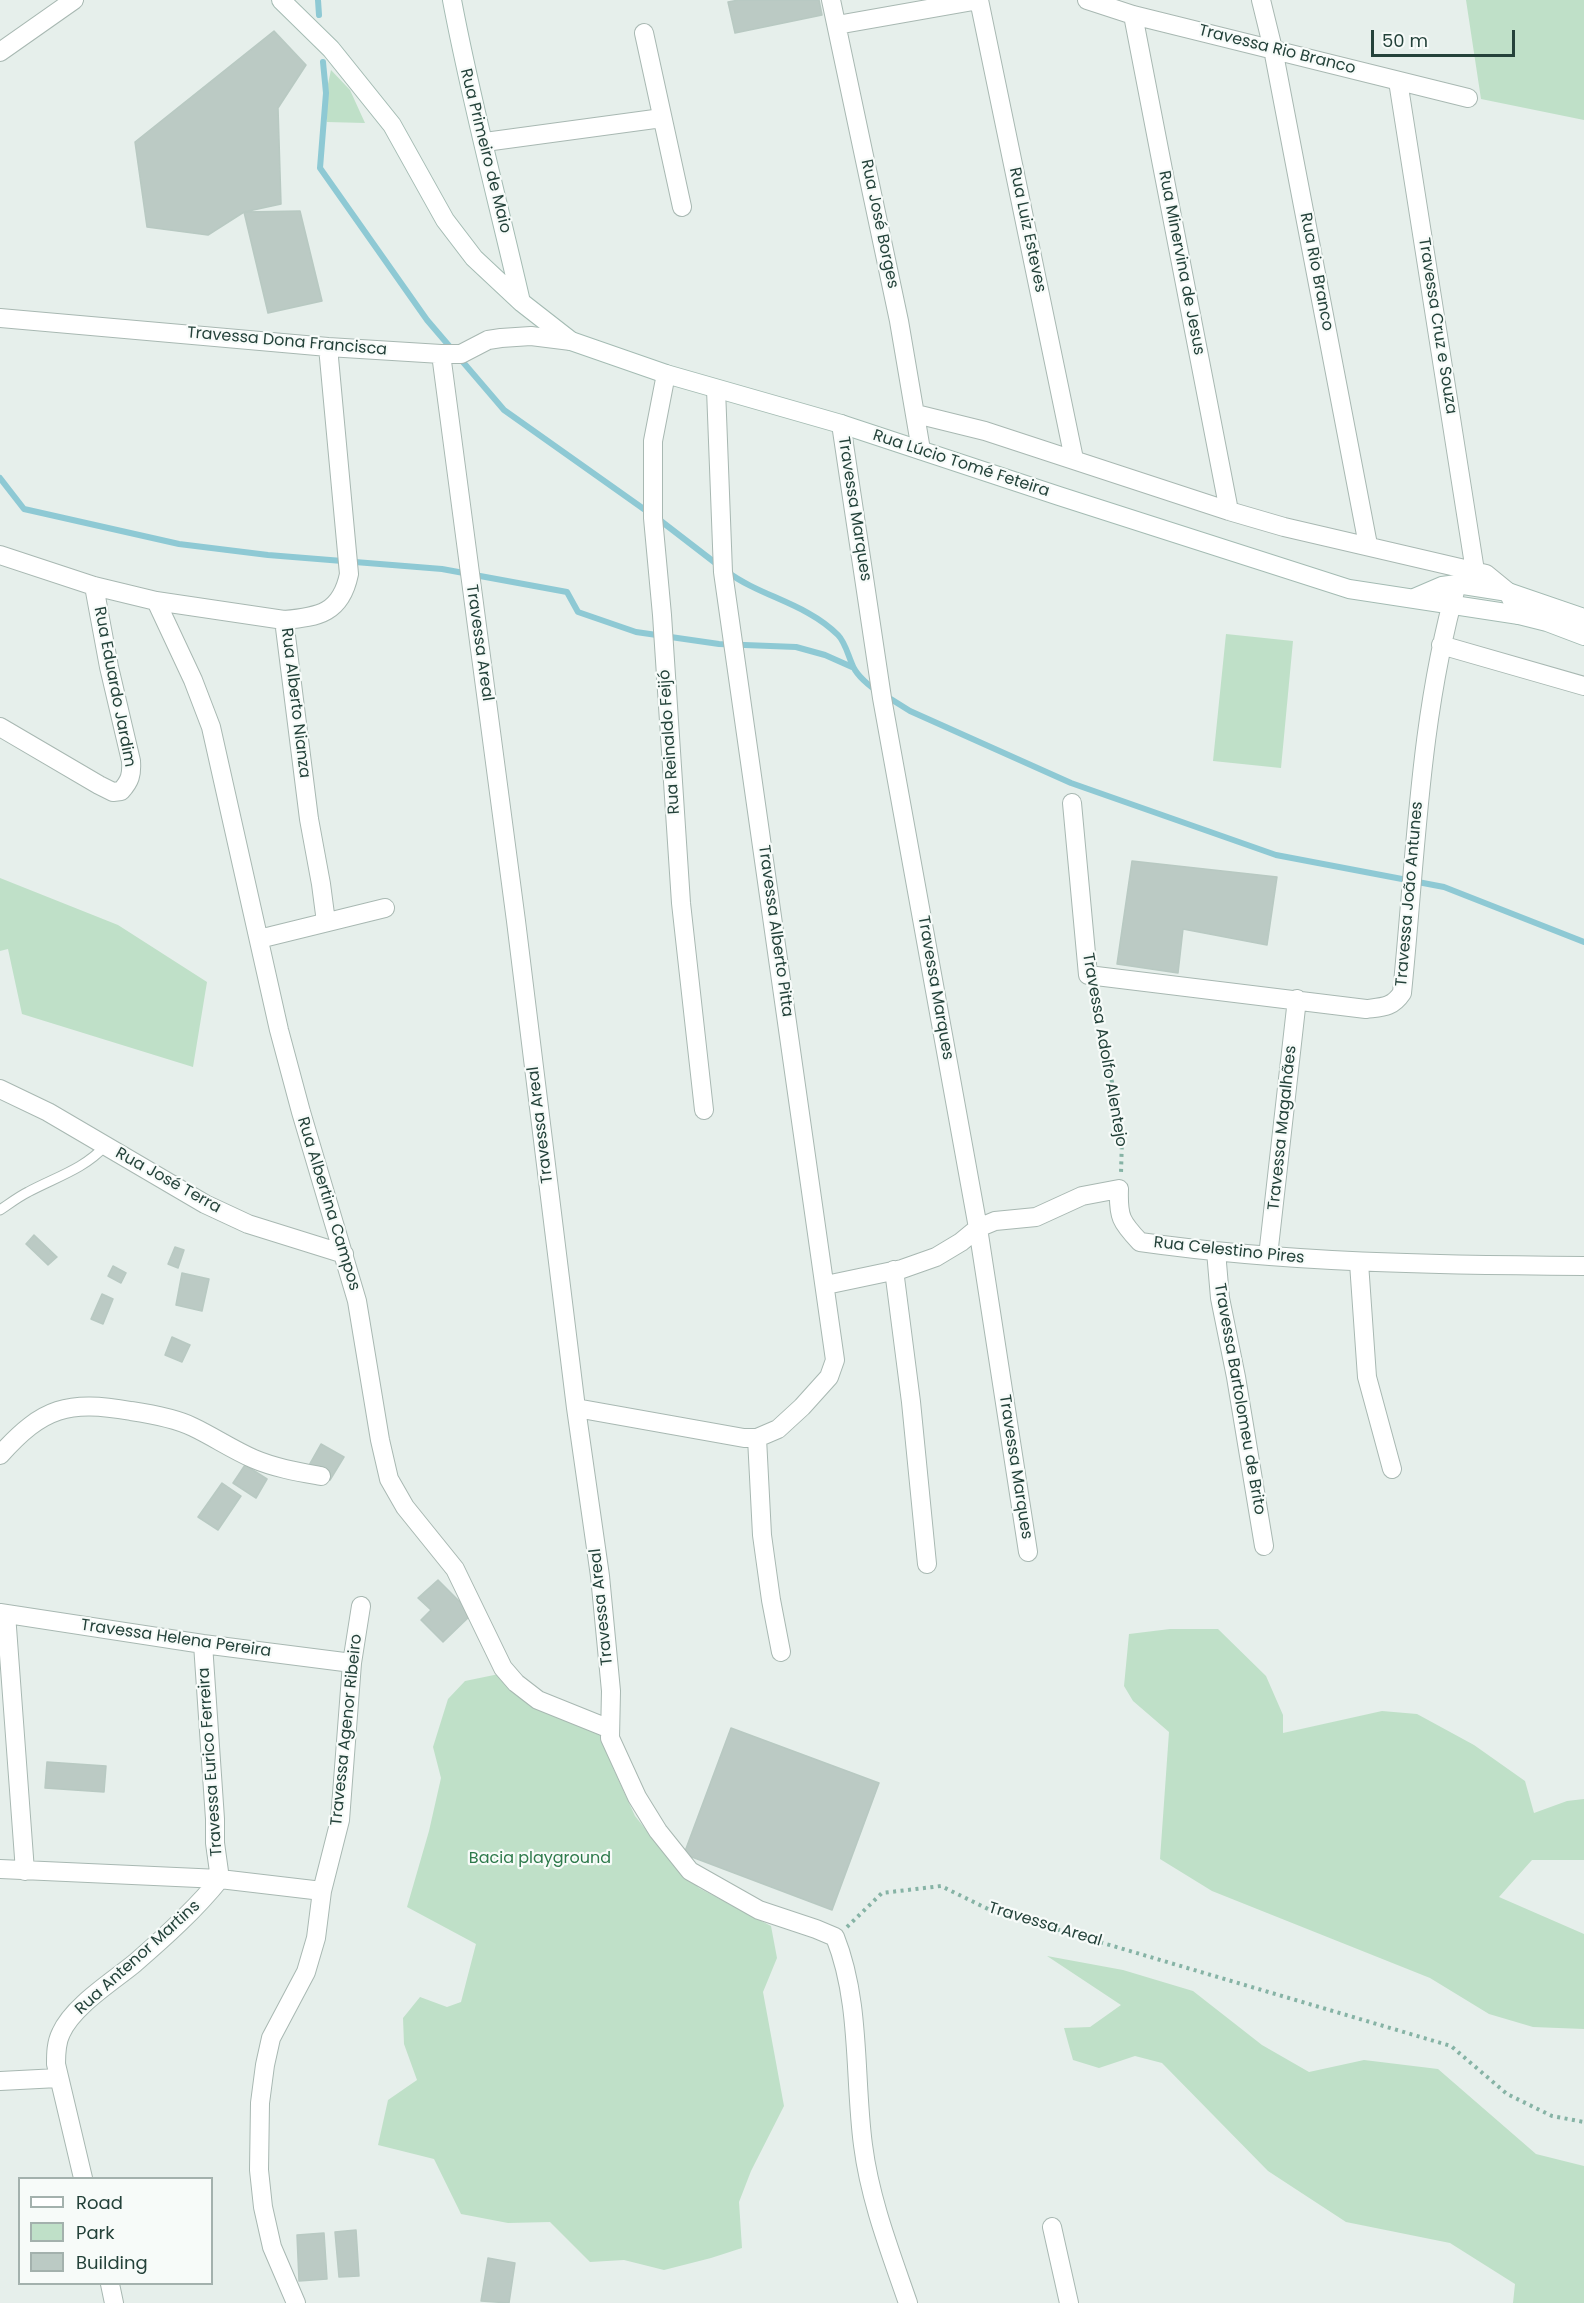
<!DOCTYPE html>
<html>
<head>
<meta charset="utf-8">
<style>
	body { margin:0 }
	#map { position:relative; width:1584px; height:2303px; overflow:hidden; background:#e6efeb; font-family:Poppins,sans-serif }
	canvas { display:block }
	.legend { position:absolute; left:18px; top:2177px; width:195px; height:108px; box-sizing:border-box; background:#f7fbf9; border:2px solid #a3b1ad; margin:0; padding:8px 10px; list-style:none; font-size:18px; color:#24423a }
	.legend li { display:flex; align-items:center; gap:12px; height:30px }
	.legend b { width:30px; border:2px solid #a3b1ad }
	.scale { position:absolute; left:1371px; top:30px; width:144px; height:27px; box-sizing:border-box; border:3px solid #24423a; border-top:0; padding-left:8px; font-size:18px; line-height:21px; white-space:nowrap; color:#24423a; -webkit-text-stroke:4px #f7fbf9; paint-order:stroke }
</style>
</head>
<body>
<div id="map">
<canvas width="1584" height="2303"></canvas>
<ul class="legend">
<li><b style="height:8px;background:#fff"></b>Road</li>
<li><b style="height:16px;background:#bfe0c8"></b>Park</li>
<li><b style="height:16px;background:#bbcac4"></b>Building</li>
</ul>
<div class="scale">50 m</div>
</div>
<script>
const context = document.querySelector('canvas').getContext('2d');
context.lineJoin = 'round';
function fill(path, color) { context.fillStyle = color; context.fill(path, 'evenodd'); }
function stroke(path, color, width, dash) { context.strokeStyle = color; context.lineWidth = width; context.lineCap = dash ? 'butt' : 'round'; context.setLineDash(dash || []); context.stroke(path); }
function write(font, color, halo, rows, align = 'center') {
  context.font = font + ' Poppins,sans-serif'; context.lineWidth = 4.5; context.setLineDash([]); context.textBaseline = 'middle'; context.strokeStyle = halo; context.fillStyle = color; for (const [text, x, y, turn = 0] of rows) {
    context.save(); context.translate(x, y); context.rotate((+turn || 0) * Math.PI / 180); context.textAlign = isNaN(turn) ? turn : align; if (halo) context.strokeText(text, 0, 0); context.fillText(text, 0, 0); context.restore();
  }
}
const green = new Path2D(`
	M 1466,0 L 1584,0 L 1584,120 L 1481,99 Z
	M 331,70 L 350,90 L 365,123 L 327,122 L 326,93 Z
	M 1226,634 L 1293,641 L 1281,768 L 1213,761 Z
	M 0,878 L 118,925 L 207,982 L 193,1067 L 22,1014 L 8,949 L 0,951 Z
	M 1170,1629 L 1218,1629 L 1266,1676 L 1283,1715 L 1283,1733 L 1382,1711 L 1417,1714 L 1474,1745 L 1525,1781 L 1534,1813 L 1567,1801 L 1584,1799 L 1584,1860 L 1532,1860 L 1499,1897 L 1584,1934 L 1584,2029 L 1533,2027 L 1489,2014 L 1430,1978 L 1212,1891 L 1160,1859 L 1169,1732 L 1133,1701 L 1124,1686 L 1129,1634 Z
	M 499,1674 L 610,1738 L 613,1768 L 635,1816 L 667,1856 L 699,1888 L 771,1926 L 777,1958 L 763,1992 L 784,2106 L 751,2171 L 739,2202 L 742,2248 L 711,2258 L 664,2270 L 624,2260 L 590,2262 L 550,2222 L 508,2223 L 461,2214 L 434,2159 L 378,2145 L 388,2100 L 417,2080 L 404,2044 L 403,2018 L 420,1997 L 447,2007 L 461,2002 L 476,1944 L 407,1907 L 429,1831 L 441,1778 L 433,1747 L 448,1699 L 465,1681 Z
	M 1047,1956 L 1123,1970 L 1193,1991 L 1262,2045 L 1309,2072 L 1364,2060 L 1438,2069 L 1536,2154 L 1584,2166 L 1584,2303 L 1513,2303 L 1515,2284 L 1450,2243 L 1346,2222 L 1268,2171 L 1162,2063 L 1135,2056 L 1099,2068 L 1073,2060 L 1064,2028 L 1090,2027 L 1121,2005 Z`);
const stream = new Path2D(`
	M 318,0 L 319,15
	M 323,62 L 326,93 L 320,168 L 427,320 L 504,410 L 648,512
	M 0,478 L 24,509 L 179,544 L 268,555 L 442,569 L 567,592 L 578,612 L 636,632 L 719,644 L 796,647 L 825,655 L 852,667
	M 657,518 L 718,565
	M 726,571 C 761,597 806,603 838,635 C 845,642 848,655 852,664 C 856,675 867,684 877,691
	M 886,696 L 910,711 L 1071,783 L 1276,855 L 1444,887 L 1584,942`);
const building = new Path2D(`
	M 739,0 L 819,0 L 822,15 L 735,33 L 728,2 Z
	M 274,31 L 306,65 L 278,108 L 281,204 L 244,212 L 208,235 L 147,227 L 135,142 Z
	M 300,211 L 322,301 L 268,313 L 244,212 Z
	M 1132,861 L 1277,877 L 1267,945 L 1183,929 L 1178,973 L 1117,964 Z
	M 34,1235 L 57,1257 L 48,1265 L 26,1244 Z
	M 175,1247 L 184,1250 L 178,1268 L 168,1264 Z
	M 113,1266 L 126,1273 L 121,1283 L 108,1276 Z
	M 182,1273 L 209,1279 L 202,1311 L 176,1305 Z
	M 102,1294 L 113,1299 L 103,1324 L 91,1319 Z
	M 172,1337 L 190,1345 L 182,1362 L 165,1355 Z
	M 321,1444 L 344,1457 L 330,1480 L 308,1467 Z
	M 245,1465 L 267,1479 L 256,1498 L 233,1483 Z
	M 222,1483 L 241,1496 L 218,1530 L 198,1517 Z
	M 438,1580 L 472,1614 L 443,1642 L 421,1620 L 431,1610 L 418,1598 Z
	M 731,1728 L 879,1783 L 832,1910 L 684,1854 Z
	M 47,1762 L 106,1766 L 104,1792 L 45,1788 Z
	M 356,2230 L 359,2276 L 339,2277 L 335,2232 Z
	M 324,2233 L 327,2279 L 299,2281 L 297,2235 Z
	M 488,2258 L 515,2263 L 509,2303 L 481,2301 Z`);
const path = new Path2D(`
	M 1092,992 L 1114,1091 L 1122,1139 L 1121,1173
	M 847,1927 L 882,1893 L 941,1886 L 988,1909 L 1451,2046 L 1507,2094 L 1552,2116 L 1584,2122`);
const service = new Path2D(`
	M 0,1210 C 9,1204 18,1197 28,1192 C 56,1177 84,1169 105,1146`);
const minor = new Path2D(`
	M 831,0 L 899,321 L 921,450
	M 979,0 L 1074,459
	M 1087,0 L 1133,15 L 1468,98
	M 1261,0 L 1273,49 L 1368,545
	M 1133,15 L 1229,511
	M 837,25 L 979,0
	M 644,33 L 682,207
	M 0,52 L 74,0
	M 1398,81 L 1475,571
	M 485,142 L 662,118
	M 0,318 L 328,347 L 441,354 L 461,354 L 488,340 L 501,338 L 531,336 L 571,341
	M 441,354 L 516,921 L 576,1408 L 600,1576 L 611,1691 L 610,1738 L 637,1797 L 658,1831 L 690,1871 L 759,1910 L 816,1929 L 835,1937 C 861,2002 854,2077 863,2145 C 870,2200 890,2251 908,2303
	M 666,374 L 653,441 L 653,518 L 662,615 L 681,903 L 704,1110
	M 916,414 L 985,431 L 1229,511 L 1284,527 L 1486,574 L 1508,592 L 1519,615
	M 841,424 L 882,698 L 978,1228 L 1028,1552
	M 0,555 L 94,586 L 156,601 L 284,620
	M 156,601 L 193,680 L 211,727 L 279,1030 L 301,1112 L 357,1301 L 380,1440 L 389,1479 L 405,1507 L 455,1569 L 503,1668 L 516,1683 L 538,1700 L 610,1729
	M 1441,645 L 1584,686
	M 0,727 L 99,785 L 113,792 L 121,791 C 130,781 132,775 131,761 L 109,667 L 94,586
	M 1072,803 L 1088,975 L 1366,1009 C 1382,1007 1392,1008 1402,993 C 1416,856 1419,718 1457,584
	M 326,922 L 321,884 L 309,819 L 284,620 C 319,617 341,613 349,574 L 328,347
	M 259,939 L 385,908
	M 0,1089 L 48,1112 L 205,1204 L 248,1224 L 344,1254
	M 1216,1251 L 1220,1298 L 1236,1377 L 1264,1546
	M 1268,1256 L 1297,999
	M 1359,1263 L 1367,1377 L 1392,1469
	M 894,1270 L 911,1402 L 927,1564
	M 826,1285 L 902,1269 L 936,1257 L 961,1242 L 978,1228 L 995,1221 L 1036,1217 L 1082,1196 L 1119,1189 C 1118,1217 1121,1222 1140,1242 C 1288,1263 1436,1265 1584,1266
	M 576,1408 L 744,1438 L 757,1438 L 778,1429 L 802,1407 L 829,1377 L 835,1360 L 723,572 L 716,389
	M 757,1438 L 762,1535 L 771,1600 L 781,1652
	M 0,1455 C 43,1407 68,1400 131,1411 C 151,1414 175,1418 193,1427 C 214,1437 233,1450 254,1459 C 275,1468 299,1472 321,1476
	M 0,1613 L 203,1644 L 352,1663
	M 6,1614 L 25,1871
	M 0,1869 L 220,1879 L 322,1891
	M 0,2081 L 58,2078
	M 83,2178 L 56,2064 C 56,2054 56,2043 61,2033 C 73,2006 112,1982 135,1963 C 165,1937 195,1910 220,1879 L 215,1843 L 215,1819 L 203,1644
	M 1052,2227 L 1069,2303
	M 110,2284 L 114,2303
	M 296,2303 L 272,2247 L 263,2207 L 259,2170 L 260,2103 L 265,2065 L 271,2038 L 306,1972 L 316,1938 L 322,1891 L 340,1820 L 352,1663 L 361,1606`);
const secondary = new Path2D(`
	M 281,0 L 331,49 L 392,125 L 445,220 L 474,258 L 521,302 L 571,341 L 666,374 L 841,424 L 1059,496 L 1349,589 L 1519,615 L 1547,622 L 1584,636
	M 452,0 C 471,101 498,202 521,302
	M 1414,598 L 1442,586 L 1457,584 L 1508,592 L 1584,618`);
const streetNames = [
	["Travessa Rio Branco",1277,50,14],
	["Rua Primeiro de Maio",485,151,76],
	["Rua José Borges",879,224,78],
	["Rua Luiz Esteves",1027,230,78],
	["Rua Minervina de Jesus",1181,263,79],
	["Rua Rio Branco",1316,272,79],
	["Travessa Cruz e Souza",1437,326,81],
	["Travessa Dona Francisca",287,342,5],
	["Rua Lúcio Tomé Feteira",961,464,18],
	["Travessa Marques",854,509,81],
	["Travessa Areal",479,643,82],
	["Rua Eduardo Jardim",114,687,79],
	["Rua Alberto Nianza",295,703,83],
	["Rua Reinaldo Feijó",670,742,-94],
	["Travessa João Antunes",1410,894,-85],
	["Travessa Alberto Pitta",775,931,82],
	["Travessa Marques",935,988,80],
	["Travessa Adolfo Alentejo",1104,1050,80],
	["Travessa Areal",541,1125,-97],
	["Travessa Magalhães",1283,1128,-84],
	["Rua José Terra",168,1181,29],
	["Rua Albertina Campos",328,1204,73],
	["Rua Celestino Pires",1229,1251,6],
	["Travessa Bartolomeu de Brito",1239,1399,80],
	["Travessa Marques",1015,1467,81],
	["Travessa Areal",602,1607,-96],
	["Travessa Helena Pereira",176,1639,8],
	["Travessa Agenor Ribeiro",347,1730,-84],
	["Travessa Eurico Ferreira",211,1762,-94],
	["Travessa Areal",1045,1925,17],
	["Rua Antenor Martins",138,1958,-42]
];
const parkNames = [
	["Bacia playground",540,1859]
];
fill(green, '#bfe0c8');
stroke(stream, '#8ec9d4', 6);
fill(building, '#bbcac4');
stroke(building, '#b8c9c2', 1.5);
stroke(service, '#a8b8b2', 11);
stroke(minor, '#a8b8b2', 20);
stroke(secondary, '#a4bbb3', 20);
stroke(path, '#86b3a5', 4, [3, 4.5]);
stroke(service, '#fff', 9);
stroke(minor, '#fff', 18);
stroke(secondary, '#fff', 18);
write('16px', '#24423a', '#f7fbf9', streetNames);
write('16px', '#2d7a4b', '#f7fbf9', parkNames);
</script>
</body>
</html>
